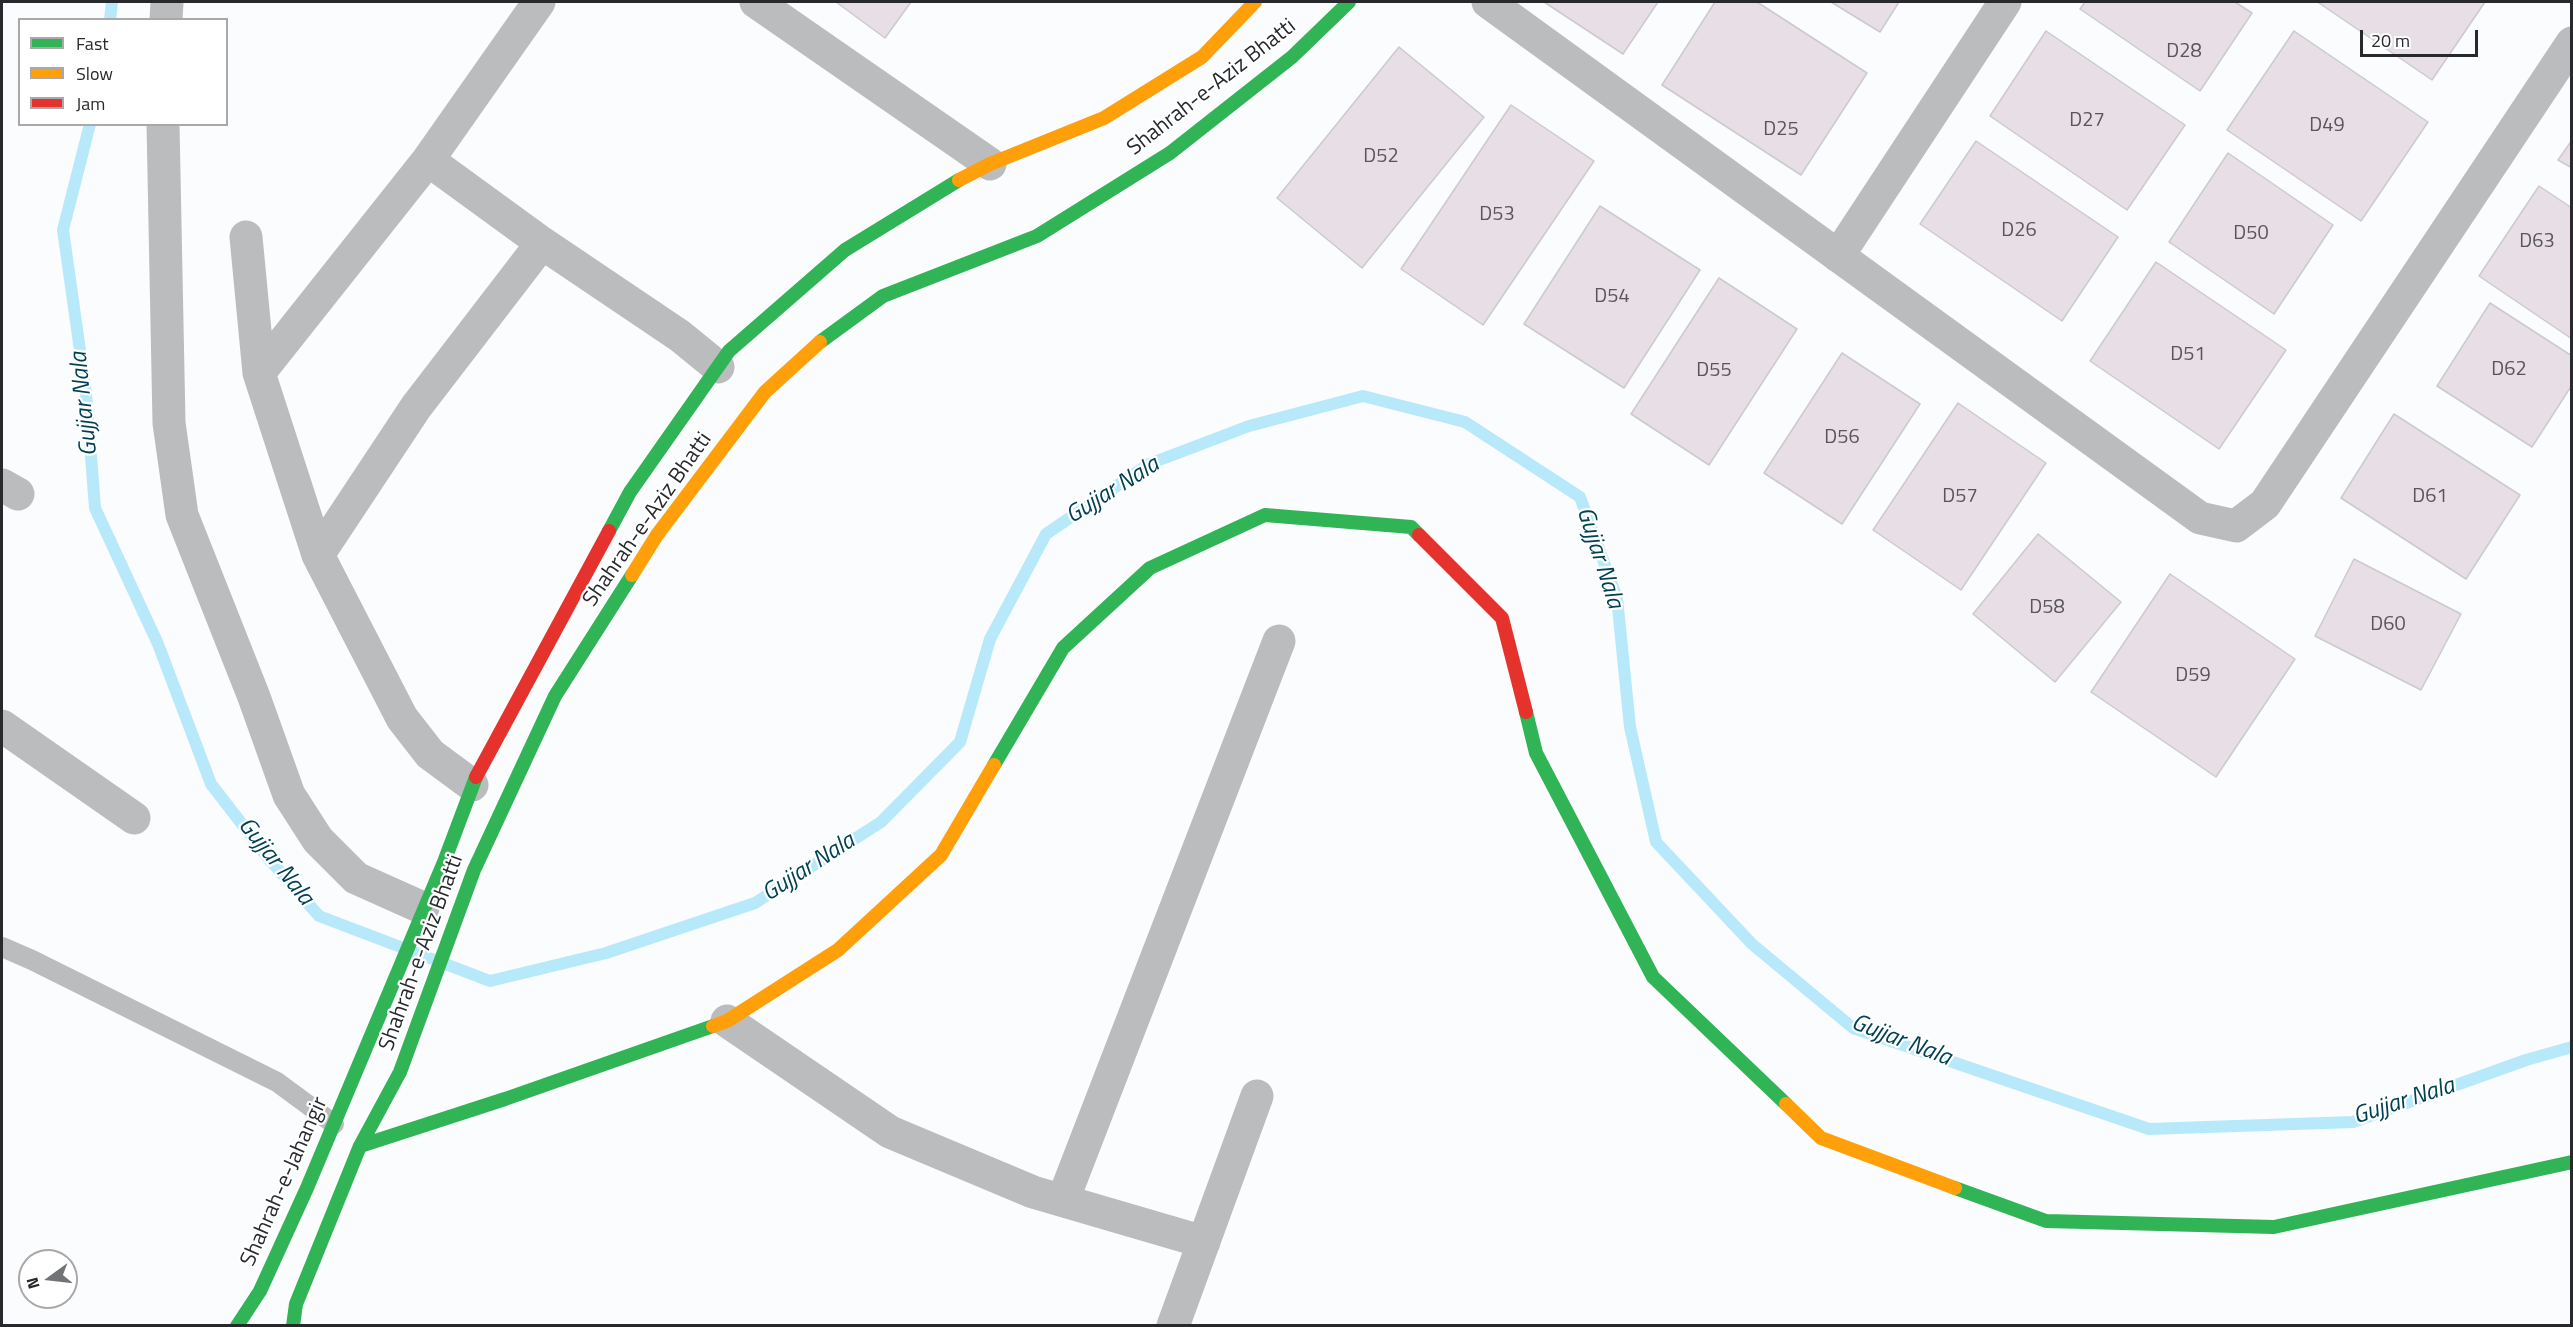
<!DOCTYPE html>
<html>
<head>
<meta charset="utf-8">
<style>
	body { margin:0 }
	#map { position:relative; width:2573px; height:1327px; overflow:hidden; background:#fafcfe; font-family:"Titillium Web",sans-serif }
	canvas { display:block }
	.frame { position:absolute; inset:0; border:3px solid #28292d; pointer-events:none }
	.legend { position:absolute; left:18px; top:18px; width:210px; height:108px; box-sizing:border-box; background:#fff; border:2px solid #a9a9ab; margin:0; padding:8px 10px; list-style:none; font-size:18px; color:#28292d }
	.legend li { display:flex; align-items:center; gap:12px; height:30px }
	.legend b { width:30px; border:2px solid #a9a9ab }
	.north { position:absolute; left:18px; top:1249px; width:60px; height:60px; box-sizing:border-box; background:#fff; border:2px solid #a9a9ab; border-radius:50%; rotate:255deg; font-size:16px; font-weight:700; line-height:24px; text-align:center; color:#28292d }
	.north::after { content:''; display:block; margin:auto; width:21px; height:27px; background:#727376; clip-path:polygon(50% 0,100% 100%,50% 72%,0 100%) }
	.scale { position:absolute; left:2360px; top:30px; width:118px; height:27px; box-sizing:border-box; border:3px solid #28292d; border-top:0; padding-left:8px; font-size:18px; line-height:21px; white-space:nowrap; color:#28292d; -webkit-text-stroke:4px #fff; paint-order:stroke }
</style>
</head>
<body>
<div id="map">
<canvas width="2573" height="1327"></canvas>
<div class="frame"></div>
<ul class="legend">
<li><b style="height:8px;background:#30b455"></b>Fast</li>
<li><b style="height:8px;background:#ff9f0a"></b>Slow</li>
<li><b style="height:8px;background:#e5322d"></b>Jam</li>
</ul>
<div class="north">N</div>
<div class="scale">20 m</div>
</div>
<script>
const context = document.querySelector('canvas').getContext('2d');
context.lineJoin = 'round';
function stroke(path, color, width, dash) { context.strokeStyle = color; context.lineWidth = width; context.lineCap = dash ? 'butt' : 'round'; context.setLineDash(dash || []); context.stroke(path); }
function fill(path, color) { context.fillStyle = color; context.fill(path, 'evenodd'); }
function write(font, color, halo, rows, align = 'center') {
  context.font = font + ' "Titillium Web",sans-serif'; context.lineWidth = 4.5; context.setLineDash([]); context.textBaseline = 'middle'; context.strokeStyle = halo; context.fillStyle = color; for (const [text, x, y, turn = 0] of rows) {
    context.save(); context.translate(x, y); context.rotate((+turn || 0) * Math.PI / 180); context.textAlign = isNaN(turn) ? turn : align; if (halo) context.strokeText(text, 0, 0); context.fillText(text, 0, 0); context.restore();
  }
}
const stream = new Path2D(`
	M 110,20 L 112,2
	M 90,124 L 63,230 L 86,393 L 95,508 L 158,644 L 211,784 L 269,859 L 319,916 L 490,981 L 606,953 L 755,903 L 881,822 L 960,742 L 990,639 L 1046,534 L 1149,464 L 1249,426 L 1363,396 L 1465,422 L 1580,497 L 1617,598 L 1630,727 L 1656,842 L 1752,944 L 1853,1028 L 2149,1129 L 2353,1122 L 2526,1060 L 2572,1047`);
const building = new Path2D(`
	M 836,2 L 911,2 L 885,38 Z
	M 1544,2 L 1658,2 L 1623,54 Z
	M 1715,2 L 1757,2 L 1867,73 L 1801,175 L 1662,85 Z
	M 1831,2 L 1899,2 L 1880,32 Z
	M 2085,2 L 2235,2 L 2252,13 L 2200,91 L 2080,9 Z
	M 2320,2 L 2485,2 L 2432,80 L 2319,3 Z
	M 2046,31 L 2185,125 L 2127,210 L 1990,116 Z
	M 2294,31 L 2428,122 L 2361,221 L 2227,130 Z
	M 1399,47 L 1484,117 L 1362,268 L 1277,198 Z
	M 1511,105 L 1594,161 L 1483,325 L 1401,269 Z
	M 2572,140 L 2572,168 L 2558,160 Z
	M 1976,141 L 2118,237 L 2062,321 L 1920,224 Z
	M 2228,153 L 2333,225 L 2274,314 L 2169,242 Z
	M 2539,186 L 2572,208 L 2572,339 L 2479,276 Z
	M 1600,206 L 1700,270 L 1624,388 L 1524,324 Z
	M 2156,262 L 2286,350 L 2219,449 L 2090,361 Z
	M 1719,278 L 1797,329 L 1709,465 L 1631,414 Z
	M 2490,303 L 2572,356 L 2572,385 L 2532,447 L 2437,386 Z
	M 1842,353 L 1920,404 L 1842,524 L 1764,473 Z
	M 1958,403 L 2046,463 L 1961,590 L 1873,530 Z
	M 2394,414 L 2520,495 L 2466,579 L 2341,498 Z
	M 2038,534 L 2121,602 L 2055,682 L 1973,614 Z
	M 2354,559 L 2461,614 L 2421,690 L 2315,636 Z
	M 2170,574 L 2295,659 L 2216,777 L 2091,692 Z`);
const lane = new Path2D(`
	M 2,947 L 32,960 L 277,1082 L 334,1124`);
const street = new Path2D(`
	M 756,2 L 990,164
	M 1488,2 L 2200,518 L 2236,526 L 2265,504 L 2572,43
	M 166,20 L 167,2
	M 163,124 L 169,423 L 182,515 L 254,697 L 289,795 L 318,840 L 356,878 L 423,908
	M 428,160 L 542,243 L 680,336 L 718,367
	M 246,237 L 259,373 L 318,555 L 402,718 L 430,754 L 472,785
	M 1838,256 L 2005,2
	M 259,373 L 428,160 L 539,2
	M 2,485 L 18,494
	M 318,555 L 416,407 L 542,243
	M 2,726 L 134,818
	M 727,1021 L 890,1132 L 1033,1192 L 1204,1242
	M 1063,1200 L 1279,641
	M 1173,1326 L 1257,1096`);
const fast = new Path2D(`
	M 820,342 L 883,296 L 1037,236 L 1170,153 L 1292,57 L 1349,2
	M 609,531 L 630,492 L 729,351 L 845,250 L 959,180
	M 1526,712 L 1536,753 L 1653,977 L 1786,1104
	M 994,765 L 1063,648 L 1150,568 L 1265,515 L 1411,527 L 1419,535
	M 360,1146 L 505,1099 L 713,1026
	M 1955,1188 L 2046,1221 L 2274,1227 L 2572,1162
	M 237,1326 L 260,1291 L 307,1188 L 444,862 L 476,777
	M 293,1326 L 296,1304 L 360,1146 L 400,1072 L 474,870 L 555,696 L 632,575`);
const slow = new Path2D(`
	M 959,180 L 990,164 L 1104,118 L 1202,57 L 1255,2
	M 632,575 L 657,535 L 765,392 L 820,342
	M 713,1026 L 727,1021 L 838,950 L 941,855 L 994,765
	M 1786,1104 L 1821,1138 L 1955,1188`);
const jam = new Path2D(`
	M 1419,535 L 1502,618 L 1526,712
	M 476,777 L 609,531`);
const numberNames = [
	["D28",2184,52],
	["D27",2087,121],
	["D49",2327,126],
	["D25",1781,130],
	["D52",1381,157],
	["D53",1497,215],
	["D26",2019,231],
	["D50",2251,234],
	["D63",2537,242],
	["D54",1612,297],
	["D51",2188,355],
	["D62",2509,370],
	["D55",1714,371],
	["D56",1842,438],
	["D57",1960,497],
	["D61",2430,497],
	["D58",2047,608],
	["D60",2388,625],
	["D59",2193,676]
];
const streetNames = [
	["Shahrah-e-Aziz Bhatti",1212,88,-38],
	["Shahrah-e-Aziz Bhatti",648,520,-55],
	["Shahrah-e-Aziz Bhatti",422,953,-70],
	["Shahrah-e-Jahangir",285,1182,-66]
];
const waterNames = [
	["Gujjar Nala",85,404,-96],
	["Gujjar Nala",1113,491,-32],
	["Gujjar Nala",1599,558,72],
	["Gujjar Nala",275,862,51],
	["Gujjar Nala",809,868,-33],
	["Gujjar Nala",1901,1041,21],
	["Gujjar Nala",2404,1102,-18]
];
stroke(stream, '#b7e9fa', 12);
fill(building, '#e8dee6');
stroke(building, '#cccacc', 1.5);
stroke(lane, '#babcbd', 20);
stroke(street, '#babcbd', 33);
stroke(fast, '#30b455', 14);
stroke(slow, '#ff9f0a', 14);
stroke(jam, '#e5322d', 14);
write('20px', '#58565b', null, numberNames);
write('22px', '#28292d', '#fff', streetNames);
write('italic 24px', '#004151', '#fff', waterNames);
</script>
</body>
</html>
